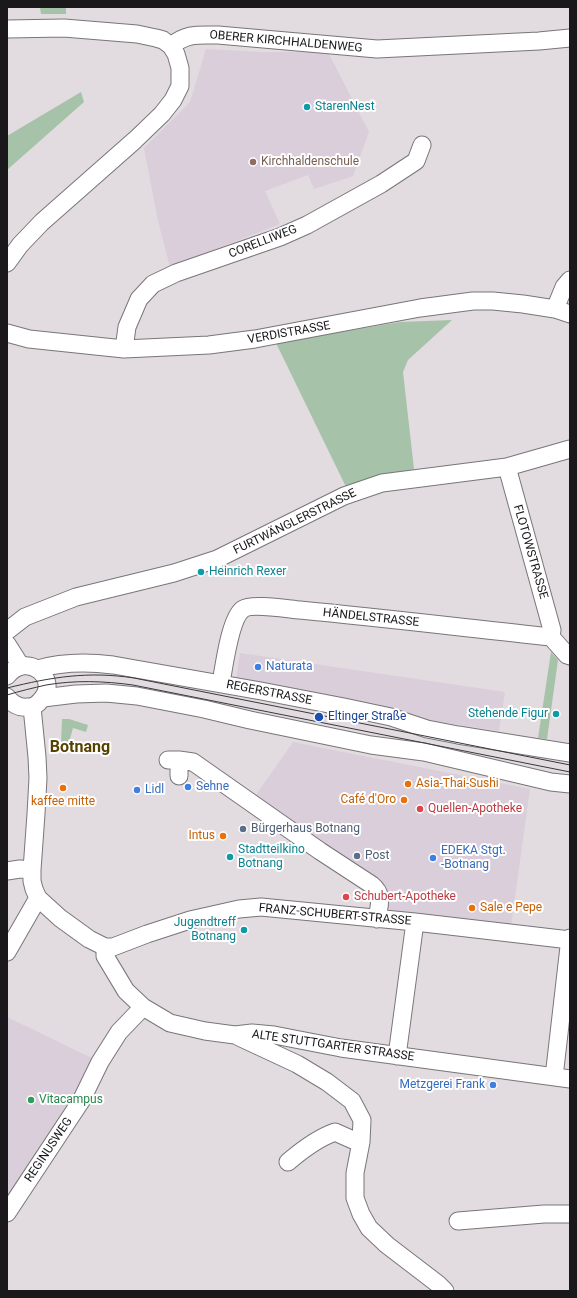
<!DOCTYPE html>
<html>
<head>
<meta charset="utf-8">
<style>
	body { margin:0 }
	#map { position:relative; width:577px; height:1298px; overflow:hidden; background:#e2dce1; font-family:Roboto,sans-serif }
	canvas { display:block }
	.frame { position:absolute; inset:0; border:8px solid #1a181a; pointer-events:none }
</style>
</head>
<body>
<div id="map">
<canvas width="577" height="1298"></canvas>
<div class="frame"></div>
</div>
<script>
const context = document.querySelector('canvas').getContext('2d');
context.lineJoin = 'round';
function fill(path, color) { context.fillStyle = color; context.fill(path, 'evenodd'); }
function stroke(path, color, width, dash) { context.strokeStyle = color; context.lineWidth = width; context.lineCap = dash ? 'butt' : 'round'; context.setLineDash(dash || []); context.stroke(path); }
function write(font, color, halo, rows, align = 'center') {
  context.font = font + ' Roboto,sans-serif'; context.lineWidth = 4; context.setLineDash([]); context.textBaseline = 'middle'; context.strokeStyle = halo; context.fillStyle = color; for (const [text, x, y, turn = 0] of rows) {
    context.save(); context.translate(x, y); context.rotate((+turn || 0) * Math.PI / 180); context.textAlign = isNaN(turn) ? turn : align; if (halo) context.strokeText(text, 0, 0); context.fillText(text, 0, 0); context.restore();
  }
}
const built = new Path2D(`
	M 206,49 L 262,52 L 328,52 L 369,132 L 353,176 L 314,189 L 308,175 L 265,191 L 280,224 L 170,267 L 158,221 L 144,148 L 190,102 Z
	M 240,653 L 505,692 L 499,731 L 234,691 Z
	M 293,742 L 530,789 L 510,933 L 377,919 L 380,898 L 251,802 Z
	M 7,1017 L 100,1062 L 7,1213 Z`);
const green = new Path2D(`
	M 40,7 L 66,7 L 66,14 L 41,14 Z
	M 81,92 L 84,102 L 7,170 L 7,136 Z
	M 452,320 L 408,360 L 403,372 L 414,469 L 347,489 L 276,343 L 400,322 Z
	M 551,652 L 558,660 L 547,739 L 538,738 Z
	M 62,719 L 69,719 L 88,725 L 86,732 L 73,728 L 68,746 L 61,745 Z`);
const minor = new Path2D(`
	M 7,29 L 64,28 L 137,34 L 156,38 L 163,40 L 171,46 L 176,54 L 180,68 L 180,86 L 173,100 L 162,114 L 135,140 L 42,222 L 20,245 L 7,263
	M 171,46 C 187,33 198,35 218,35 L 377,49 L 539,41 L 570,38
	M 555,309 L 564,287 L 570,280
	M 7,333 L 29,339 L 124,349 L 209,345 L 255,339 L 420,308 L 473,301 L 493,301 L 523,304 L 555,309 L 570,314
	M 124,349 L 127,327 L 139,299 L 153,284 L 176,273 L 280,237 L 307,225 L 381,184 L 416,161 L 422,145
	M 507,467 L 552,630 L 551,637
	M 7,631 L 25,617 L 76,597 L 174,573 L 217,559 L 344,496 L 382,483 L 507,467 L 570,449
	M 7,644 L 21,666
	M 38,669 C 62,662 88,662 113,665 L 261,691 L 344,707 L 391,717 L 427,729 L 458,735 L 570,753
	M 7,676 C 27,650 61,679 41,700 C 38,704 33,707 28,707 C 19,708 12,704 7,697
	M 221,683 C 224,667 230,618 243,609 C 252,603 288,609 300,610 C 384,618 467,628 551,637 L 567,655 L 570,656
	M 43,698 L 76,694 L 106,693 L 137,696 L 204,709 L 250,720 L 371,745 L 424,752 L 551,782 L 570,784
	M 32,707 L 37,757 L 38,778 L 36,814 L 32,870 L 32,881 L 34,889 L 38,898 L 60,918 L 89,939 L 105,947 L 113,947 L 147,934 L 190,920 L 239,909 L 261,907 L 415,922 L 570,940
	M 168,760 L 179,760 L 193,762 L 320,851 L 372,885 C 384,895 379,905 377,919
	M 179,776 L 179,760
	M 7,871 L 20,869 L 32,870
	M 105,947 L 105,956 L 126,991 L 143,1007 L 170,1023 L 205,1031 L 235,1035 L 252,1033 L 274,1035 L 341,1048 L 570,1079
	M 7,952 L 38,898
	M 239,1037 L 297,1064 L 327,1082 L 352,1101 L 362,1120 L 361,1142 L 355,1173 L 355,1198 L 361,1214 L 369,1228 L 387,1245 L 438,1284 L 445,1291
	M 397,1056 L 415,922
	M 554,1077 L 570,938
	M 288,1162 C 302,1150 318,1138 335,1132 L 353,1140 L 361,1142
	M 7,1213 L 81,1101 L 100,1062 L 119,1032 L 143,1007
	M 458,1221 L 544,1214 L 570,1214`);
const tram = new Path2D(`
	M 7,688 C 52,677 88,671 134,678 L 570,765
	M 7,695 C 20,691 33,688 46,685 C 75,680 104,681 133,685 L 570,772`);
const markers = [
	[307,107,4,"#0f9aa8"],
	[253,162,4,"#8d6e63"],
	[201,572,4,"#0f9aa8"],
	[258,667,4,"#3f7fe0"],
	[556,714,4,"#0f9aa8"],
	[319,717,5,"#1a4fb4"],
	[408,784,4,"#e8710a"],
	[188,787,4,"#3f7fe0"],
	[63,788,4,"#e8710a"],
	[137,790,4,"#3f7fe0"],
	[404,800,4,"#e8710a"],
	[420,809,4,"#e0444e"],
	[243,829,4,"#5c6f8a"],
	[223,836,4,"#e8710a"],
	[357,856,4,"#5c6f8a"],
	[230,857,4,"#0f9aa8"],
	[433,858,4,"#3f7fe0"],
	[346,897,4,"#e0444e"],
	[472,908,4,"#e8710a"],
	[244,930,4,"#0f9aa8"],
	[493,1085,4,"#3f7fe0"],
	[31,1100,4,"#2e9e5b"]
];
const streetNames = [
	["OBERER KIRCHHALDENWEG",286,42,5],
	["CORELLIWEG",263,242,-21],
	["VERDISTRASSE",289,333,-10],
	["FURTWÄNGLERSTRASSE",295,522,-26],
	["FLOTOWSTRASSE",530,552,74],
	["HÄNDELSTRASSE",371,618,6],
	["REGERSTRASSE",269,693,11],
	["FRANZ-SCHUBERT-STRASSE",335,915,5],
	["ALTE STUTTGARTER STRASSE",333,1046,8],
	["REGINUSWEG",49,1150,-56]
];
const cultureNames = [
	["StarenNest",315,107],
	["Heinrich Rexer",209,572],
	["Stehende Figur",548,714,"right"],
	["Stadtteilkino",238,850],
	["Botnang",238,864],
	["Jugendtreff",236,923,"right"],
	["Botnang",236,937,"right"]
];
const educationNames = [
	["Kirchhaldenschule",261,162]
];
const shopNames = [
	["Naturata",266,667],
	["Sehne",196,787],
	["Lidl",145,790],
	["EDEKA Stgt.",441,851],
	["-Botnang",441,865],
	["Metzgerei Frank",485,1085,"right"]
];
const transitNames = [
	["Eltinger Straße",328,717]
];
const foodNames = [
	["Asia-Thai-Sushi",416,784],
	["Café d'Oro",396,800,"right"],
	["kaffee mitte",63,802,"center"],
	["Intus",215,836,"right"],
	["Sale e Pepe",480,908]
];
const healthNames = [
	["Quellen-Apotheke",428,809],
	["Schubert-Apotheke",354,897]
];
const serviceNames = [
	["Bürgerhaus Botnang",251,829],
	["Post",365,856]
];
const leisureNames = [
	["Vitacampus",39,1100]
];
const districtNames = [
	["Botnang",80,748]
];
fill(built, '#d9ced9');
fill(green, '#a6c2a8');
stroke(minor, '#797579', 19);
stroke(minor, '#fff', 17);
stroke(tram, '#3a383a', 1);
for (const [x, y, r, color] of markers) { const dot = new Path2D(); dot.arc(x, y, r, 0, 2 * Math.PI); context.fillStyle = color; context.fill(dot); stroke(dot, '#fff', 1.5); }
write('12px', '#1a181a', '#fff', streetNames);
write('12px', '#0d838f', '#fff', cultureNames, 'left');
write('12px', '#785e54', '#fff', educationNames, 'left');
write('12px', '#366cbe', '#fff', shopNames, 'left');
write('12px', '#164399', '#fff', transitNames, 'left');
write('12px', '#c56008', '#fff', foodNames, 'left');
write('12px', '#be3a42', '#fff', healthNames, 'left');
write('12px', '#4e5e75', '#fff', serviceNames, 'left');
write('12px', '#27864d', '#fff', leisureNames, 'left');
write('bold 16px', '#564200', '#fff', districtNames);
</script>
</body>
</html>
